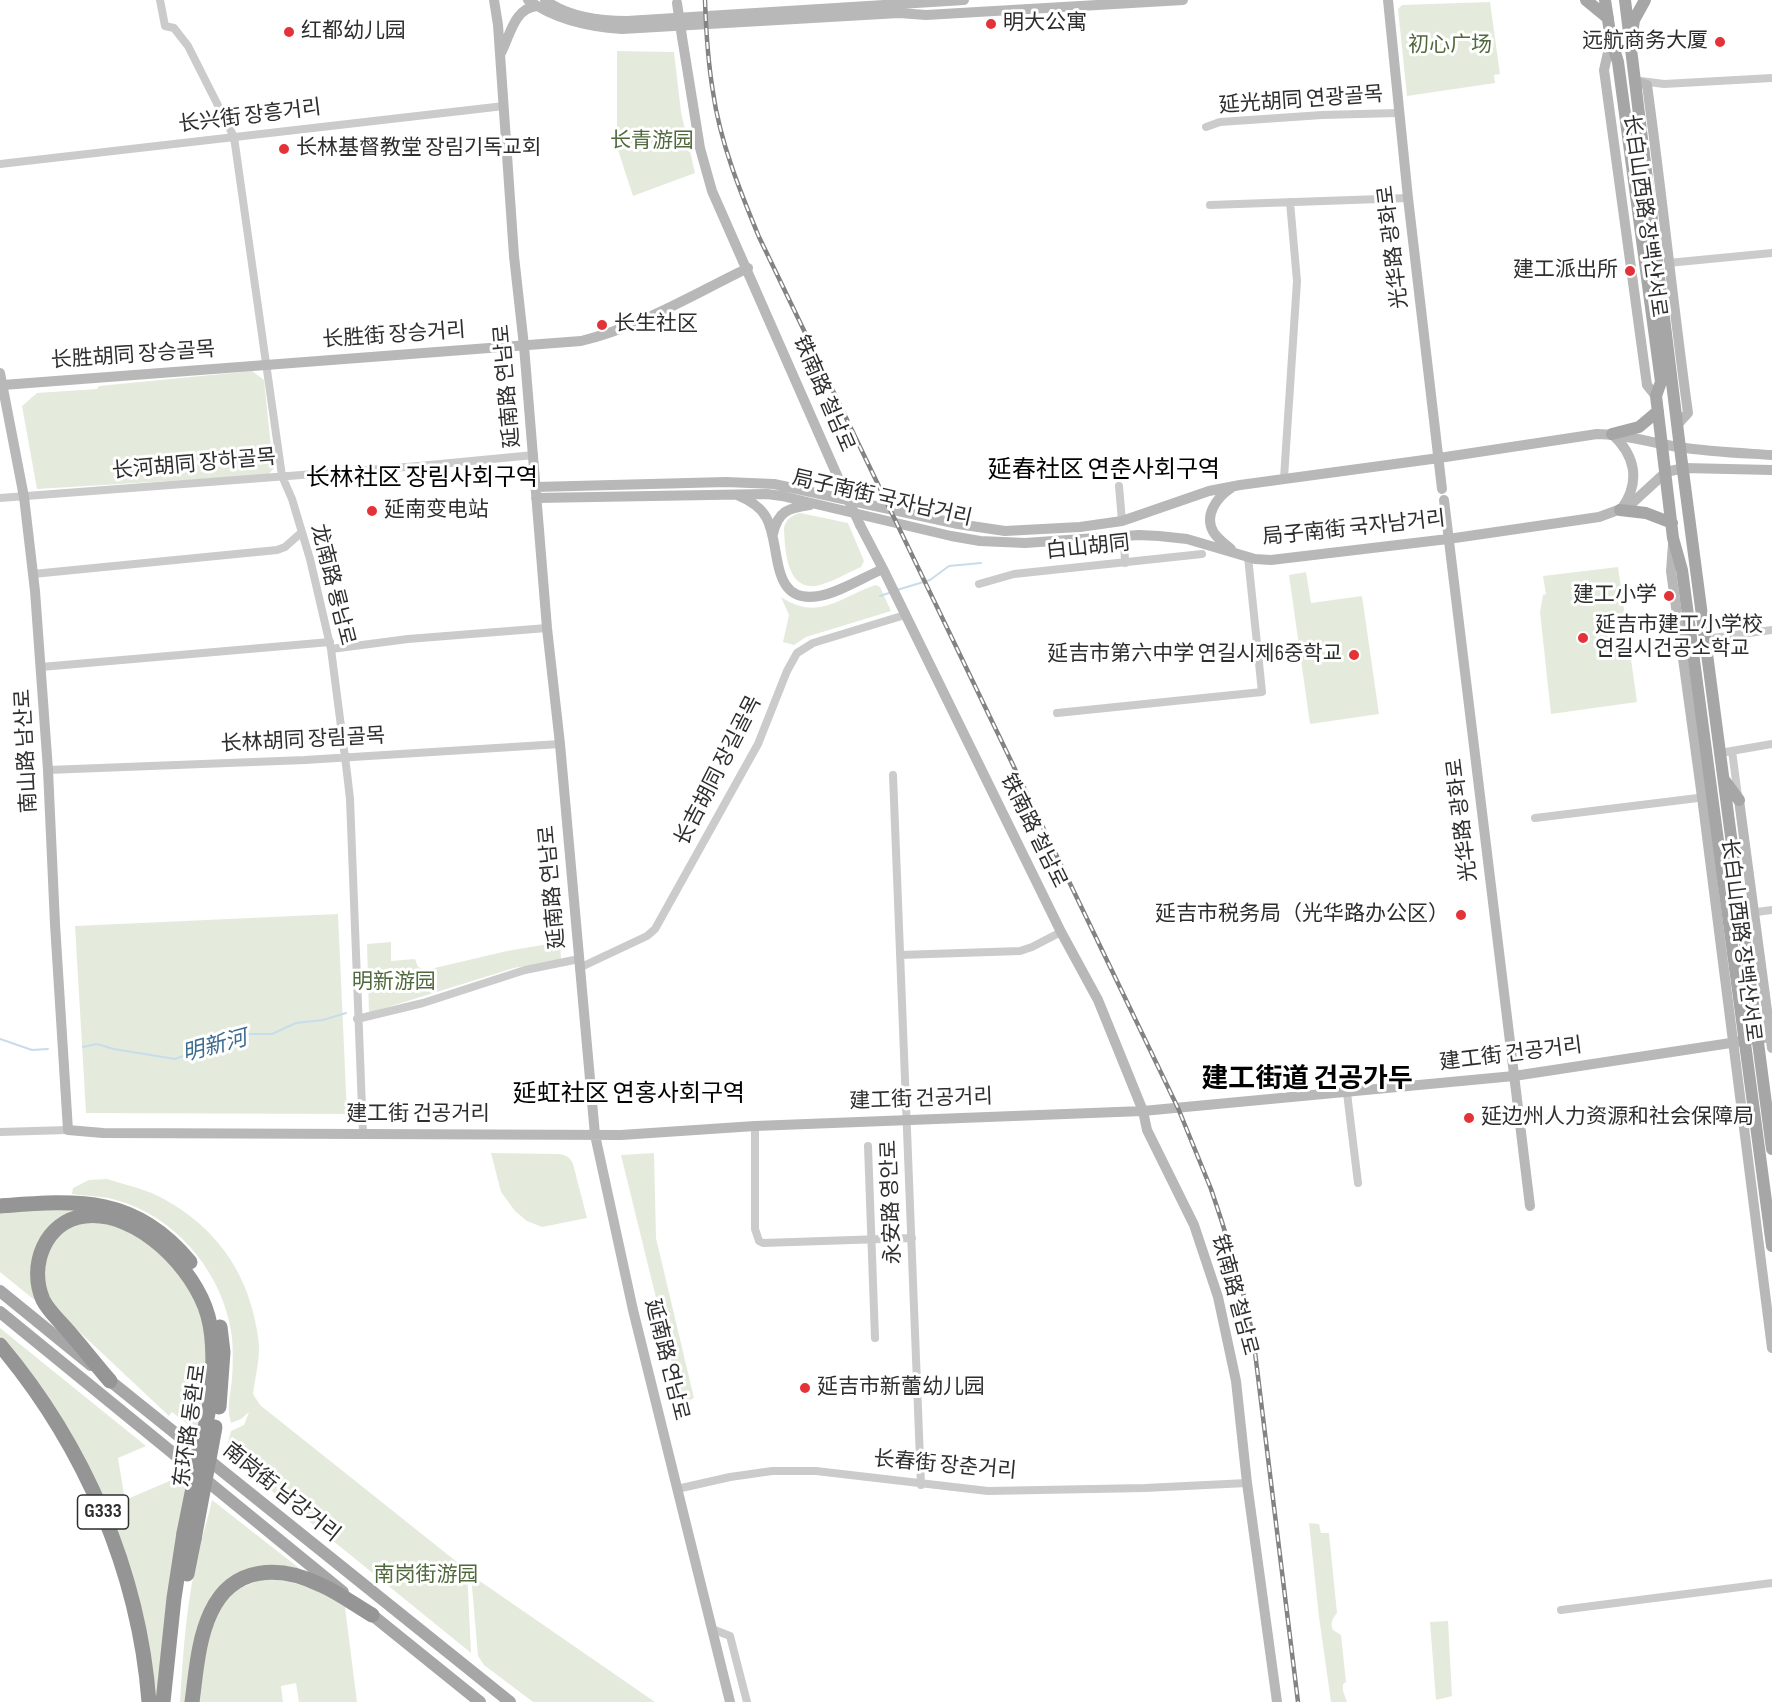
<!DOCTYPE html>
<html>
<head>
<meta charset="utf-8">
<style>
	body { margin:0 }
	canvas { display:block; background:#fff }
</style>
</head>
<body>
<canvas width="1772" height="1702"></canvas>
<script>
const context = document.querySelector('canvas').getContext('2d');
context.lineJoin = 'round';
function fill(path, color) { context.fillStyle = color; context.fill(path, 'evenodd'); }
function stroke(path, color, width, dash) { context.strokeStyle = color; context.lineWidth = width; context.lineCap = dash ? 'butt' : 'round'; context.setLineDash(dash || []); context.stroke(path); }
function write(font, color, halo, rows, align = 'center') {
  context.font = font + ' "Sofia Sans Condensed","Noto Sans SC","Noto Sans KR",sans-serif'; context.lineWidth = 6; context.setLineDash([]); context.textBaseline = 'middle'; context.strokeStyle = halo; context.fillStyle = color; for (const [text, x, y, turn = 0] of rows) {
    context.save(); context.translate(x, y); context.rotate((+turn || 0) * Math.PI / 180); context.textAlign = isNaN(turn) ? turn : align; if (halo) context.strokeText(text, 0, 0); context.fillText(text, 0, 0); context.restore();
  }
}
const green = new Path2D(`
	M 1490,2 L 1500,74 L 1494,75 L 1495,83 L 1407,96 L 1398,9 L 1402,5 Z
	M 617,51 L 674,52 L 681,112 L 695,173 L 633,196 L 617,147 Z
	M 252,371 L 264,380 L 271,447 L 276,466 L 268,475 L 37,489 L 22,406 L 37,393 L 97,389 L 99,386 Z
	M 800,513 L 848,523 L 864,561 L 861,567 C 847,573 831,583 816,586 C 786,590 785,549 784,528 C 786,519 792,515 800,513 Z
	M 1618,567 L 1637,702 L 1551,714 L 1540,612 L 1543,595 L 1546,594 L 1543,576 Z
	M 1306,572 L 1311,603 L 1362,596 L 1379,714 L 1310,724 L 1289,575 Z
	M 876,585 L 880,587 L 891,611 L 806,637 L 794,645 L 783,642 L 789,615 L 781,597 C 819,622 839,597 876,585 Z
	M 338,914 L 347,1114 L 86,1113 L 75,926 Z
	M 391,942 L 391,961 L 415,959 L 418,967 L 426,970 L 507,951 L 560,942 L 561,959 L 514,968 L 369,1013 L 367,944 Z
	M 491,1153 L 559,1154 C 566,1155 570,1157 573,1164 L 587,1218 L 542,1227 L 527,1221 L 515,1211 L 501,1192 Z
	M 654,1153 L 656,1238 L 694,1398 L 682,1404 L 621,1155 Z
	M 107,1179 C 123,1184 141,1188 156,1195 C 206,1219 242,1262 254,1316 C 256,1326 259,1337 259,1348 C 259,1363 255,1379 253,1394 L 260,1405 L 467,1570 L 471,1653 L 225,1453 L 231,1431 L 244,1425 L 249,1412 L 241,1419 L 231,1423 C 226,1406 231,1395 232,1378 C 233,1364 233,1350 232,1337 C 224,1272 173,1212 108,1198 C 96,1196 84,1196 72,1194 L 73,1188 L 89,1180 Z
	M 48,1206 L 81,1211 L 48,1232 L 37,1302 L 0,1272 L 0,1211 Z
	M 87,1222 C 96,1223 106,1222 114,1225 C 173,1244 213,1309 209,1370 C 208,1391 202,1413 199,1433 L 172,1412 L 169,1416 L 54,1308 L 43,1285 L 48,1247 L 64,1229 Z
	M 0,1328 L 146,1446 L 118,1458 L 125,1500 L 186,1474 L 190,1476 C 175,1552 162,1620 159,1697 L 154,1700 L 126,1560 L 16,1355 L 0,1336 Z
	M 212,1500 L 304,1572 L 270,1565 L 201,1616 L 193,1643 L 186,1702 L 180,1702 C 183,1650 187,1596 200,1545 C 204,1530 209,1515 212,1500 Z
	M 1309,1523 L 1319,1524 L 1321,1533 L 1329,1533 L 1337,1613 C 1332,1619 1330,1624 1333,1630 L 1341,1635 L 1346,1682 L 1343,1684 L 1343,1691 L 1347,1702 L 1331,1702 L 1319,1617 Z
	M 471,1575 L 655,1702 L 533,1702 L 484,1665 L 478,1656 Z
	M 263,1579 C 297,1581 316,1588 345,1607 L 357,1702 L 299,1702 L 296,1683 L 281,1686 L 283,1702 L 195,1702 L 211,1618 L 235,1590 Z
	M 1448,1621 L 1452,1696 L 1436,1700 L 1430,1622 Z`);
const stream = new Path2D(`
	M 897,590 L 930,580 L 949,566 L 981,563
	M 880,596 L 892,592
	M 0,1039 L 32,1050 L 48,1049
	M 83,1047 L 97,1044 L 114,1049 L 175,1059 L 230,1039 L 250,1034 L 272,1034 L 296,1023 L 323,1020 L 346,1013`);
const street = new Path2D(`
	M 160,0 L 165,26 L 174,28 L 188,46 L 234,137 L 282,476 L 292,499 L 310,559 L 331,649 L 347,773 L 350,799 L 363,1134
	M 1641,81 L 1664,84 L 1772,78
	M 1206,127 L 1220,122 L 1322,115 L 1398,113
	M 0,164 L 504,106
	M 1210,205 L 1408,198
	M 1668,263 L 1772,253
	M 1284,478 L 1297,281 L 1290,202
	M 1119,486 L 1122,521
	M 0,498 L 419,466 L 534,455
	M 1124,536 L 1125,563
	M 33,574 L 277,550 L 285,547 L 302,532
	M 979,584 L 1014,574 L 1202,554
	M 1705,639 L 1772,630
	M 331,649 L 408,639 L 547,628
	M 41,667 L 330,642
	M 1057,713 L 1262,692 L 1248,557
	M 1732,751 L 1738,796
	M 1720,753 L 1772,744
	M 48,770 L 305,760 L 560,744
	M 893,775 L 921,1485
	M 1535,818 L 1706,797
	M 1741,914 L 1772,910
	M 900,955 L 1020,951 L 1032,947 L 1061,932
	M 579,968 L 647,936 L 655,929 L 758,744 L 787,671 L 797,653 L 813,643 L 905,615
	M 357,1019 L 423,1003 L 525,970 L 579,959
	M 1347,1093 L 1358,1183
	M 755,1126 L 755,1229 L 759,1241 L 763,1243 L 912,1238
	M 0,1132 L 68,1130
	M 868,1146 L 875,1338
	M 677,1489 L 730,1477 L 772,1471 L 816,1471 L 988,1491 L 1145,1488 L 1247,1483
	M 1561,1610 L 1772,1583
	M 712,1629 L 730,1636 L 747,1702`);
const secondary = new Path2D(`
	M 494,0 L 498,25 L 514,256 L 524,346 L 547,628 L 560,744 L 595,1135 L 633,1310 L 730,1702
	M 528,0 C 556,20 588,27 622,29 L 899,13 L 926,15 L 1183,0
	M 545,0 C 568,17 599,21 627,21 L 964,0
	M 1388,0 L 1408,198 L 1442,489
	M 682,37 L 700,148 L 712,191 L 840,482
	M 1611,39 L 1604,70 L 1647,385 L 1656,396
	M 501,53 C 510,36 514,8 537,6
	M 1634,81 L 1647,85 C 1662,194 1673,304 1688,413 L 1678,424
	M 0,373 L 24,497 L 35,591 L 48,770 L 55,924 L 68,1130 L 103,1133 L 621,1135 L 755,1126 L 1143,1111 L 1514,1076 L 1770,1037
	M 3,385 L 581,341 C 640,327 694,294 748,268
	M 1612,434 C 1635,455 1641,481 1622,508
	M 536,487 L 726,482 L 774,484 L 958,524 L 1005,531 L 1080,527 L 1122,521 L 1209,491 L 1240,485 L 1439,458 L 1597,434 C 1625,434 1652,443 1679,447 C 1710,452 1741,453 1772,455
	M 1231,488 C 1217,497 1203,516 1214,533 C 1219,540 1225,544 1231,549
	M 737,495 C 749,500 760,506 766,517 C 782,544 768,605 819,596 C 838,593 864,577 883,569
	M 536,498 L 767,494 L 782,496 L 951,536 L 980,541 L 1025,543 L 1139,535 L 1159,536 L 1187,539 L 1255,559 L 1271,560 L 1448,539 L 1599,517 L 1629,506 L 1666,472 L 1684,468 L 1772,470
	M 1444,500 L 1530,1206
	M 860,525 L 883,569 L 1061,932 L 1098,1000 L 1143,1111 L 1147,1130 L 1194,1225 L 1218,1297 L 1236,1381 L 1247,1483 L 1277,1702
	M 773,534 C 778,511 788,508 810,505
	M 1673,544 L 1671,571 L 1702,797 L 1772,1348
	M 1739,800 L 1772,1048`);
const primary = new Path2D(`
	M 1586,0 L 1608,18
	M 1605,0 L 1611,39 L 1618,62 L 1661,382 L 1656,396 L 1673,538 L 1682,570 L 1772,1246
	M 1625,0 L 1680,448 L 1772,1149
	M 1632,33 L 1634,20 L 1645,0
	M 1612,434 L 1639,427 L 1658,411
	M 1620,510 L 1646,513 L 1672,523
	M 1725,781 L 1739,800
	M 0,1291 L 91,1365
	M 0,1312 L 343,1592
	M 104,1376 L 510,1702
	M 366,1610 L 480,1702`);
const highway = new Path2D(`
	M 0,1206 C 78,1200 135,1195 190,1262
	M 0,1345 C 84,1445 139,1571 149,1702
	M 110,1381 C 96,1365 83,1348 69,1332 C 61,1322 49,1312 43,1300 C 28,1266 45,1221 85,1216 C 138,1210 195,1269 208,1316 C 215,1342 213,1372 211,1398
	M 219,1407 L 223,1352 L 220,1327
	M 187,1574 L 194,1539
	M 163,1702 L 174,1598 L 184,1533
	M 192,1702 C 196,1673 198,1639 211,1612 C 233,1565 280,1565 321,1585 C 339,1593 355,1605 372,1615`);
const rail = new Path2D(`
	M 705,0 C 706,31 708,62 713,92 C 720,142 740,191 759,237 L 1178,1108 L 1211,1189 L 1222,1222 L 1245,1300 L 1253,1336 L 1298,1702`);
const secondaryBridge = new Path2D(`
	M 677,3 L 682,37
	M 840,482 L 860,525`);
const highwayBridge = new Path2D(`
	M 184,1533 L 211,1398
	M 194,1539 L 215,1427`);
const markers = [
	[991,24,6,"#e33339"],
	[289,32,6,"#e33339"],
	[1720,42,6,"#e33339"],
	[284,149,6,"#e33339"],
	[1630,271,6,"#e33339"],
	[602,325,6,"#e33339"],
	[372,511,6,"#e33339"],
	[1669,596,6,"#e33339"],
	[1583,638,6,"#e33339"],
	[1354,655,6,"#e33339"],
	[1461,915,6,"#e33339"],
	[1469,1118,6,"#e33339"],
	[805,1388,6,"#e33339"]
];
const shields = [
	[103,1512,51]
];
const shieldNames = [
	["G333",103,1512]
];
const poiNames = [
	["明大公寓",1003,24],
	["红都幼儿园",301,32],
	["远航商务大厦",1708,42,"right"],
	["长林基督教堂 장림기독교회",296,149],
	["建工派出所",1618,271,"right"],
	["长生社区",614,325],
	["延南变电站",384,511],
	["建工小学",1657,596,"right"],
	["延吉市建工小学校",1595,626],
	["연길시건공소학교",1595,650],
	["延吉市第六中学 연길시제6중학교",1342,655,"right"],
	["延吉市税务局（光华路办公区）",1449,915,"right"],
	["延边州人力资源和社会保障局",1481,1118],
	["延吉市新蕾幼儿园",817,1388]
];
const parkNames = [
	["初心广场",1450,46],
	["长青游园",652,142],
	["明新游园",394,983],
	["南岗街游园",426,1576]
];
const streetNames = [
	["延光胡同 연광골목",1301,101,-4],
	["长兴街 장흥거리",250,117,-7],
	["长白山西路 장백산서로",1644,216,82],
	["光华路 광화로",1394,247,-97],
	["长胜街 장승거리",394,336,-4],
	["长胜胡同 장승골목",133,356,-4],
	["延南路 연남로",508,386,-95],
	["铁南路 철남로",823,394,67],
	["长河胡同 장하골목",194,465,-5],
	["局子南街 국자남거리",882,499,13],
	["局子南街 국자남거리",1354,529,-6],
	["白山胡同",1088,548,-6],
	["龙南路 룡남로",332,585,76],
	["长林胡同 장림골목",303,741,-3],
	["南山路 남산로",27,751,-93],
	["长吉胡同 장길골목",719,771,-63],
	["光华路 광화로",1463,820,-97],
	["铁南路 철남로",1033,831,64],
	["延南路 연남로",553,887,-95],
	["长白山西路 장백산서로",1740,940,83],
	["建工街 건공거리",1511,1055,-7],
	["建工街 건공거리",921,1100,-2],
	["建工街 건공거리",418,1115],
	["永安路 영안로",892,1202,-92],
	["铁南路 철남로",1234,1295,75],
	["延南路 연남로",666,1360,76],
	["东环路 동환로",191,1426,-82],
	["长春街 장춘거리",945,1466,5],
	["南岗街 남강거리",281,1493,39]
];
const waterNames = [
	["明新河",215,1047,-15]
];
const quarterNames = [
	["延春社区 연춘사회구역",1104,471],
	["长林社区 장림사회구역",422,479],
	["延虹社区 연홍사회구역",629,1095]
];
const districtNames = [
	["建工街道 건공가두",1307,1080]
];
fill(green, '#e4ebdc');
stroke(stream, '#c8dceb', 2);
stroke(street, '#cbcbcb', 8);
stroke(secondary, '#b8b8b8', 10);
stroke(primary, '#a6a6a6', 12);
stroke(highway, '#959595', 15);
stroke(rail, '#838383', 4.5);
stroke(rail, '#fff', 2, [7]);
stroke(secondaryBridge, '#b8b8b8', 10);
stroke(highwayBridge, '#959595', 15);
for (const [x, y, r, color] of markers) { const dot = new Path2D(); dot.arc(x, y, r, 0, 2 * Math.PI); context.fillStyle = color; context.fill(dot); stroke(dot, '#fff', 2); }
for (const [x, y, w] of shields) { const box = new Path2D(); box.roundRect(x - w / 2, y - 17, w, 34, 4.5); context.fillStyle = '#fff'; context.fill(box); stroke(box, '#2e2e2e', 1.5); }
write('bold 20px', '#2e2e2e', null, shieldNames);
write('21px', '#2e2e2e', '#fff', poiNames, 'left');
write('21px', '#50693c', '#fff', parkNames);
write('21px', '#2e2e2e', '#fff', streetNames);
write('italic 22px', '#3d6c8f', '#fff', waterNames);
write('24px', '#000', '#fff', quarterNames);
write('bold 27px', '#000', '#fff', districtNames);
</script>
</body>
</html>
